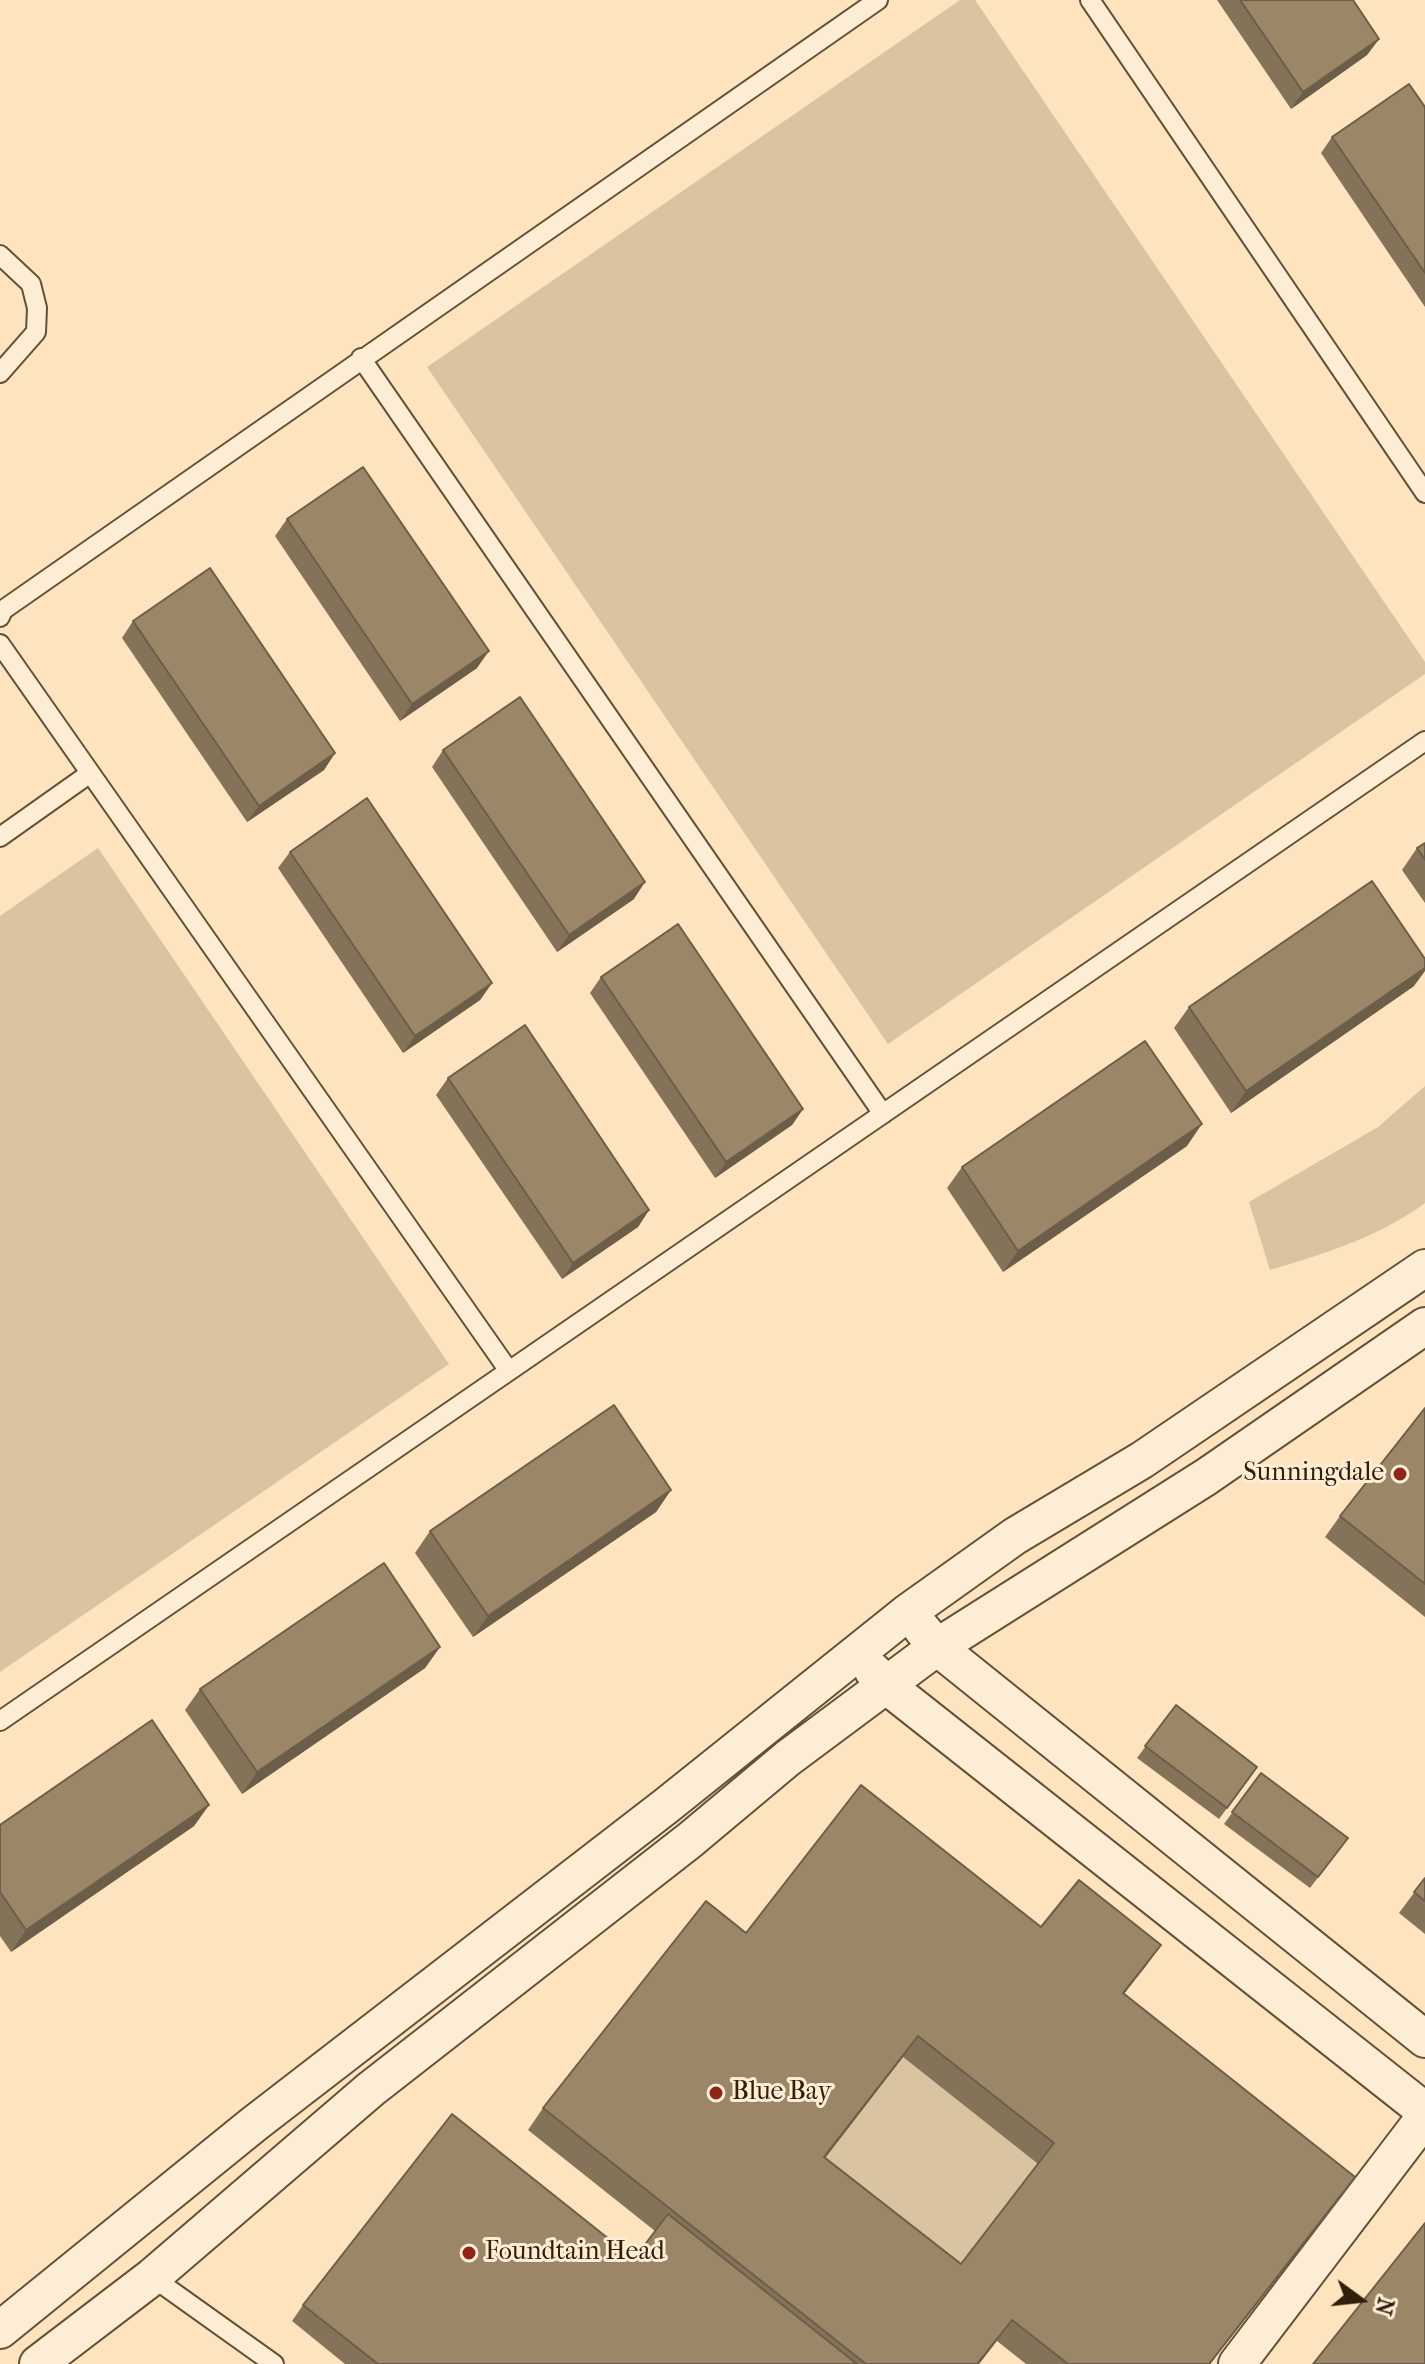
<!DOCTYPE html>
<html>
<head>
<meta charset="utf-8">
<style>
	body { margin:0 }
	#map { position:relative; width:1425px; height:2364px; overflow:hidden; background:#fde4bf; font-family:"IM FELL French Canon",serif }
	canvas { display:block }
	.north { position:absolute; left:1321px; top:2260px; width:80px; height:80px; -webkit-text-stroke:6px #feedd5; paint-order:stroke; rotate:105deg; font-size:22px; font-weight:700; line-height:32px; text-align:center; color:#30200a }
	.north::after { content:''; display:block; margin:auto; width:28px; height:36px; background:#30200a; clip-path:polygon(50% 0,100% 100%,50% 72%,0 100%) }
</style>
</head>
<body>
<div id="map">
<canvas width="1425" height="2364"></canvas>
<div class="north">N</div>
</div>
<script>
const context = document.querySelector('canvas').getContext('2d');
context.lineJoin = 'round';
function fill(path, color) { context.fillStyle = color; context.fill(path, 'evenodd'); }
function stroke(path, color, width, dash) { context.strokeStyle = color; context.lineWidth = width; context.lineCap = dash ? 'butt' : 'round'; context.setLineDash(dash || []); context.stroke(path); }
function write(font, color, halo, rows, align = 'center') {
  context.font = font + ' "IM FELL French Canon",serif'; context.lineWidth = 6; context.setLineDash([]); context.textBaseline = 'middle'; context.strokeStyle = halo; context.fillStyle = color; for (const [text, x, y, turn = 0] of rows) {
    context.save(); context.translate(x, y); context.rotate((+turn || 0) * Math.PI / 180); context.textAlign = isNaN(turn) ? turn : align; if (halo) context.strokeText(text, 0, 0); context.fillText(text, 0, 0); context.restore();
  }
}
const green = new Path2D(`
	M 960,0 L 975,0 L 1425,662 L 1425,674 L 888,1044 L 427,367 Z
	M 98,848 L 449,1364 L 0,1672 L 0,916 Z
	M 1425,1086 L 1425,1203 C 1379,1237 1324,1254 1270,1270 L 1249,1202 L 1378,1127 Z
	M 903,2057 L 1039,2165 L 946,2286 L 809,2179 Z`);
const service = new Path2D(`
	M 1090,0 L 1425,493
	M 0,255 L 31,284 L 37,308 L 36,332 L 0,373
	M 361,358 L 883,1114
	M 0,617 L 3,610 L 878,0
	M 0,644 L 509,1371
	M 0,837 L 89,774
	M 0,1721 L 1425,741
	M 152,2277 L 274,2364`);
const minor = new Path2D(`
	M 922,1629 L 937,1647 L 1425,2039
	M 873,1671 L 887,1686 L 1425,2111
	M 0,2330 L 254,2124 L 666,1806 L 907,1613 L 1015,1536 L 1142,1460 L 1425,1268
	M 38,2364 L 152,2277 L 371,2089 L 690,1840 L 788,1758 L 937,1647 L 1206,1477 L 1425,1326
	M 1237,2364 L 1425,2117`);
const wall = new Path2D(`
	M 1217,0 L 1353,0 L 1379,39 L 1367,55 L 1291,109 Z
	M 1425,107 L 1425,307 L 1321,153 L 1332,137 Z
	M 287,519 L 477,668 L 400,721 L 275,536 Z
	M 133,621 L 335,753 L 324,770 L 247,822 L 122,638 Z
	M 443,750 L 634,899 L 557,952 L 432,767 Z
	M 1425,843 L 1425,903 L 1402,870 L 1417,848 Z
	M 290,852 L 492,983 L 480,1000 L 403,1053 L 278,868 Z
	M 601,977 L 803,1109 L 792,1125 L 715,1178 L 590,993 Z
	M 1414,986 L 1231,1113 L 1174,1028 L 1189,1007 Z
	M 448,1078 L 649,1210 L 638,1227 L 562,1279 L 436,1095 Z
	M 1187,1146 L 1003,1272 L 947,1188 L 962,1167 Z
	M 1425,1408 L 1425,1617 L 1325,1537 L 1340,1516 Z
	M 671,1490 L 656,1512 L 473,1637 L 415,1553 L 430,1531 Z
	M 440,1647 L 425,1668 L 242,1794 L 185,1710 L 200,1689 Z
	M 1176,1705 L 1257,1767 L 1219,1819 L 1137,1758 Z
	M 1261,1773 L 1348,1838 L 1310,1888 L 1224,1824 Z
	M 209,1805 L 194,1826 L 11,1952 L 0,1936 L 0,1825 Z
	M 1425,1878 L 1425,1934 L 1399,1913 Z
	M 1041,1927 L 1161,1945 L 1124,1994 L 1355,2177 L 1340,2198 L 1210,2364 L 1026,2364 L 997,2341 L 979,2364 L 345,2364 L 292,2321 L 303,2305 L 634,2259 L 655,2231 L 528,2130 L 543,2108 L 746,1933 ZM 903,2057 L 1038,2164 L 961,2264 L 825,2158 Z`);
const shadedWall = new Path2D(`
	M 1379,39 L 1367,55 L 1291,109 L 1303,92 Z
	M 489,651 L 477,668 L 400,721 L 412,704 Z
	M 335,753 L 324,770 L 247,822 L 259,806 Z
	M 645,882 L 634,899 L 557,952 L 569,935 Z
	M 1425,968 L 1425,971 L 1414,986 L 1231,1113 L 1246,1091 Z
	M 492,983 L 480,1000 L 403,1053 L 415,1036 Z
	M 803,1109 L 792,1125 L 715,1178 L 726,1162 Z
	M 1202,1124 L 1187,1146 L 1003,1272 L 1018,1251 Z
	M 649,1210 L 638,1227 L 562,1279 L 573,1263 Z
	M 671,1490 L 656,1512 L 473,1637 L 488,1616 Z
	M 440,1647 L 425,1668 L 242,1794 L 257,1772 Z
	M 209,1805 L 194,1826 L 11,1952 L 26,1930 Z
	M 1161,1945 L 1146,1966 L 1108,2014 L 1123,1993 Z
	M 918,2036 L 903,2057 L 809,2179 L 824,2157 Z
	M 1355,2177 L 1340,2198 L 1210,2364 L 1209,2364 Z
	M 1012,2320 L 979,2364 L 977,2364 Z`);
const building = new Path2D(`
	M 1240,0 L 1353,0 L 1379,39 L 1303,92 Z
	M 1409,84 L 1425,107 L 1425,273 L 1332,137 Z
	M 363,467 L 489,651 L 412,704 L 287,519 Z
	M 210,568 L 335,753 L 259,806 L 133,621 Z
	M 520,697 L 645,882 L 569,935 L 443,750 Z
	M 367,798 L 492,983 L 415,1036 L 290,852 Z
	M 1425,843 L 1425,860 L 1417,848 Z
	M 1372,881 L 1425,959 L 1425,968 L 1246,1091 L 1189,1007 Z
	M 678,924 L 803,1109 L 726,1162 L 601,977 Z
	M 525,1025 L 649,1210 L 573,1263 L 448,1078 Z
	M 1145,1041 L 1202,1124 L 1018,1251 L 962,1167 Z
	M 614,1405 L 671,1490 L 488,1616 L 430,1531 Z
	M 1425,1408 L 1425,1584 L 1340,1516 Z
	M 384,1563 L 440,1647 L 257,1772 L 200,1689 Z
	M 1176,1705 L 1257,1767 L 1227,1808 L 1145,1746 Z
	M 152,1720 L 209,1805 L 26,1930 L 0,1892 L 0,1825 Z
	M 1261,1773 L 1348,1838 L 1318,1877 L 1232,1812 Z
	M 861,1785 L 1041,1927 L 1079,1880 L 1161,1945 L 1123,1993 L 1355,2177 L 1209,2364 L 1068,2364 L 1012,2320 L 977,2364 L 866,2364 L 543,2108 L 706,1901 L 746,1933 ZM 918,2036 L 1054,2143 L 961,2264 L 824,2157 Z
	M 1425,1878 L 1425,1901 L 1414,1892 Z
	M 452,2114 L 634,2259 L 668,2214 L 857,2364 L 378,2364 L 303,2305 Z
	M 1425,2223 L 1425,2364 L 1313,2364 Z`);
const markers = [
	[1400,1474,8,"#8f2418"],
	[716,2093,8,"#8f2418"],
	[469,2253,8,"#8f2418"]
];
const poiNames = [
	["Sunningdale",1384,1474,"right"],
	["Blue Bay",732,2093],
	["Foundtain Head",485,2253]
];
fill(green, '#dac3a0');
stroke(service, '#635137', 22);
stroke(minor, '#635137', 40);
stroke(service, '#feedd5', 18);
stroke(minor, '#feedd5', 36);
fill(wall, '#857359');
fill(shadedWall, '#6c5e49');
fill(building, '#9b8668');
stroke(building, '#6c5e49', 2);
for (const [x, y, r, color] of markers) { const dot = new Path2D(); dot.arc(x, y, r, 0, 2 * Math.PI); context.fillStyle = color; context.fill(dot); stroke(dot, '#feedd5', 3); }
write('26px', '#30200a', '#feedd5', poiNames, 'left');
</script>
</body>
</html>
